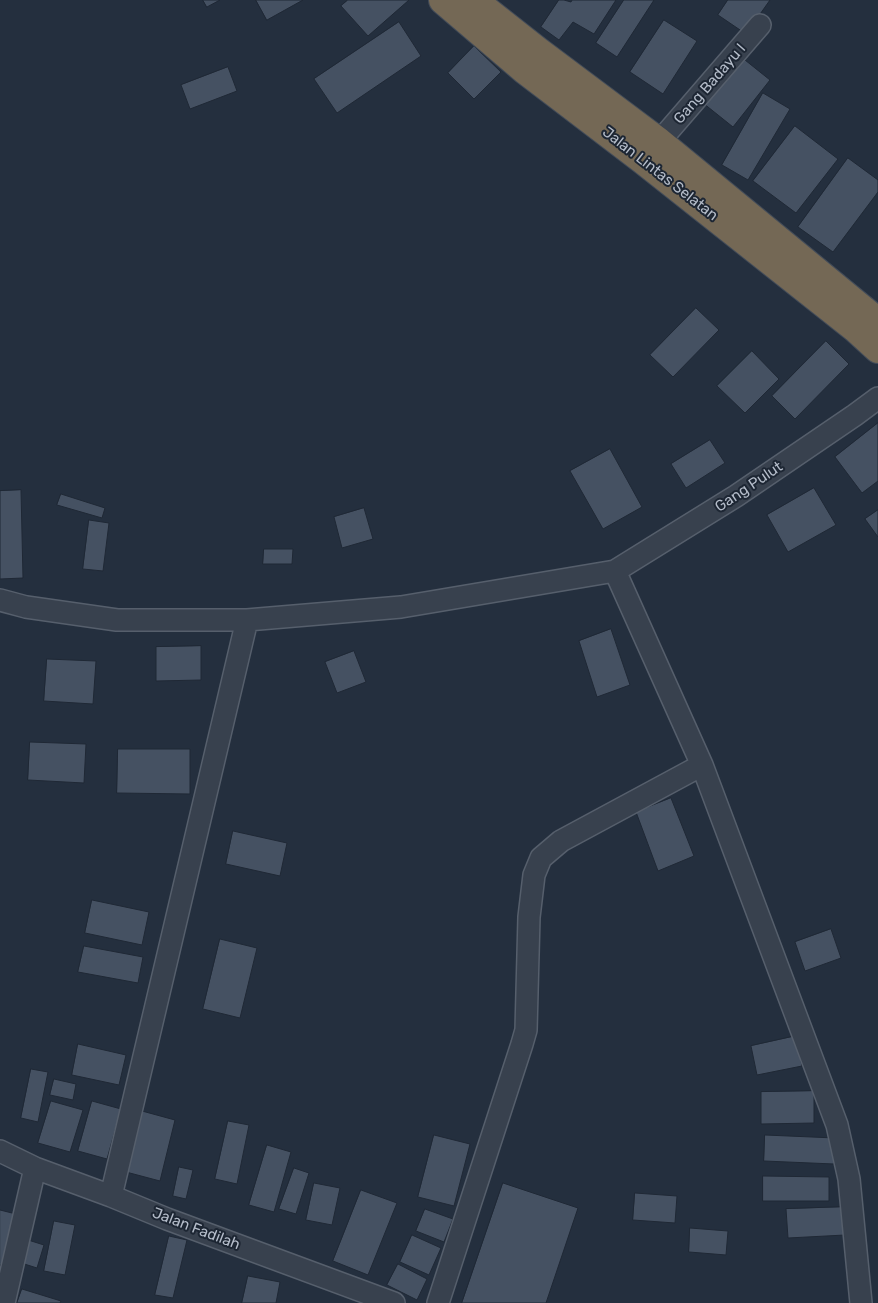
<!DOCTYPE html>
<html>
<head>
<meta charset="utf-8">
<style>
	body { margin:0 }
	canvas { display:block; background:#242f3e }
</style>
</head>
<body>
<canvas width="878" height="1303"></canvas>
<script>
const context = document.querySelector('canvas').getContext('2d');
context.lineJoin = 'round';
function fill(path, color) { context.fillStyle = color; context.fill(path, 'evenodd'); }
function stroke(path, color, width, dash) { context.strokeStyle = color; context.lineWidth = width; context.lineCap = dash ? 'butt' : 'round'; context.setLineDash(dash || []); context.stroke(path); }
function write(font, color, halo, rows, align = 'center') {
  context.font = font + ' Rubik,sans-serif'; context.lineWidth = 4; context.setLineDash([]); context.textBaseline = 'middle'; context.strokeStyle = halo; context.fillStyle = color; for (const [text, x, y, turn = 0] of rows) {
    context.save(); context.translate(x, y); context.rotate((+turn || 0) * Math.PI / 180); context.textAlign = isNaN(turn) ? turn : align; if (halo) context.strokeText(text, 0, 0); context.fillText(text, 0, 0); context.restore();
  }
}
const building = new Path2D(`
	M 203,0 L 220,0 L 207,7 Z
	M 256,0 L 303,0 L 267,20 Z
	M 348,0 L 409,0 L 368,36 L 341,6 Z
	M 559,0 L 564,0 L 571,2 L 572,0 L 616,0 L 594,34 L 573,22 L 559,40 L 541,27 Z
	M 624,0 L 654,0 L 617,57 L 596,43 Z
	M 728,0 L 770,0 L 746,34 L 718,15 Z
	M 664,20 L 697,41 L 663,94 L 630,72 Z
	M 399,22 L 421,56 L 337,113 L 314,79 Z
	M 474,46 L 501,72 L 474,99 L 448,73 Z
	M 740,56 L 770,80 L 733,127 L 703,103 Z
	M 228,67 L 237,91 L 190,109 L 181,85 Z
	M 763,93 L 790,109 L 748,180 L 722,165 Z
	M 795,126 L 838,159 L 796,213 L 753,181 Z
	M 848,158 L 878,180 L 878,192 L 833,252 L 798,227 Z
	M 696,308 L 719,330 L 673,377 L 650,355 Z
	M 826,341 L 849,364 L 795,419 L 772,396 Z
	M 752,351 L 779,379 L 745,413 L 717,386 Z
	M 878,423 L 878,481 L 862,493 L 835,457 Z
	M 710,440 L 725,463 L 686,488 L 671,464 Z
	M 610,449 L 642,507 L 603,529 L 570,471 Z
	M 814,488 L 836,525 L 788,552 L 767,515 Z
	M 21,490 L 23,578 L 0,579 L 0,491 Z
	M 61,494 L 105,508 L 102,518 L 57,505 Z
	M 364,508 L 373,539 L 342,548 L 334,517 Z
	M 878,510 L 878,537 L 865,519 Z
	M 89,520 L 109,523 L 103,571 L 83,569 Z
	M 264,549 L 293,549 L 292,564 L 263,564 Z
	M 611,629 L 630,685 L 597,697 L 579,641 Z
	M 201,646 L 201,680 L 156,681 L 156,647 Z
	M 354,651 L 366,682 L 337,693 L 325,662 Z
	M 47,659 L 96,661 L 93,704 L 44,701 Z
	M 30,742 L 86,744 L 84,783 L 28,780 Z
	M 118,749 L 190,749 L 190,794 L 117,793 Z
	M 671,798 L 694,856 L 658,871 L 636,812 Z
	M 233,831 L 287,843 L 280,876 L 226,864 Z
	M 92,900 L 149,912 L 142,945 L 85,933 Z
	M 831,929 L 841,958 L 805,971 L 795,942 Z
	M 220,939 L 257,948 L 240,1018 L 203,1009 Z
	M 84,946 L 143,957 L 138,983 L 78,972 Z
	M 796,1036 L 802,1066 L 757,1075 L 751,1046 Z
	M 78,1044 L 126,1055 L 119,1085 L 72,1075 Z
	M 31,1069 L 48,1072 L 38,1122 L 21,1118 Z
	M 54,1079 L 76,1084 L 73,1100 L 50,1095 Z
	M 814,1091 L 814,1123 L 761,1124 L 761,1092 Z
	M 51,1101 L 83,1110 L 70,1152 L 38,1143 Z
	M 92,1101 L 121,1109 L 107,1159 L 78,1151 Z
	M 142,1111 L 175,1120 L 160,1181 L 126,1172 Z
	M 228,1121 L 249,1125 L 237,1184 L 215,1179 Z
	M 434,1135 L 470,1144 L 454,1206 L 418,1197 Z
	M 765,1135 L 835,1138 L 834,1164 L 764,1161 Z
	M 267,1145 L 291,1152 L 274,1212 L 249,1205 Z
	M 179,1167 L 193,1170 L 186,1199 L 173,1196 Z
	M 294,1168 L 309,1173 L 296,1214 L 279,1209 Z
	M 763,1176 L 829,1177 L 829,1201 L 763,1201 Z
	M 314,1183 L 340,1188 L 332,1225 L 306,1220 Z
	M 503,1183 L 578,1208 L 546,1303 L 462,1303 Z
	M 361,1190 L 397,1203 L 368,1275 L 333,1261 Z
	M 635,1193 L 677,1196 L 675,1223 L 633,1220 Z
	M 845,1207 L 845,1235 L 788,1238 L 786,1209 Z
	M 425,1209 L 453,1219 L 444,1242 L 416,1231 Z
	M 0,1210 L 20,1215 L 6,1266 L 0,1265 Z
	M 54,1221 L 75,1225 L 65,1275 L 44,1271 Z
	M 690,1228 L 728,1231 L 726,1255 L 689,1252 Z
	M 412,1235 L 441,1248 L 429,1275 L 400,1262 Z
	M 169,1236 L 187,1240 L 173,1298 L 155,1295 Z
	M 25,1239 L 44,1245 L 37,1268 L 18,1262 Z
	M 398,1264 L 427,1279 L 417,1300 L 387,1285 Z
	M 248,1276 L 280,1282 L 276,1303 L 242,1303 Z
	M 22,1289 L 61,1301 L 60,1303 L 17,1303 Z`);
const street = new Path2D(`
	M 659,142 L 760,25
	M 615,571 L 702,765 L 837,1125 L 849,1179 L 861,1303
	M 0,600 L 26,607 L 117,620 L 247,620 L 401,607 L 615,571 L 736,496 L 855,415 L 878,398
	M 0,1151 L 35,1168 L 111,1196 L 167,1219 L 394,1303
	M 111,1196 L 247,620
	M 4,1303 L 35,1168
	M 438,1303 L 522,1044 L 526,1030 L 529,917 L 534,875 L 541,858 L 561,841 L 702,765`);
const highway = new Path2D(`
	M 443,0 L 525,70 L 643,160 L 855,328 L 878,349
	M 473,0 L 539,52 L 659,142 L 878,322`);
const streetNames = [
	["Gang Badayu I",710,84,-49],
	["Jalan Lintas Selatan",660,174,38],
	["Gang Pulut",749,487,-34],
	["Jalan Fadilah",196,1229,21]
];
fill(building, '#455162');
stroke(building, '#1f2835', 1);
stroke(street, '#565f6c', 24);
stroke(highway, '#434c59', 30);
stroke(street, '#38414e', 21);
stroke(highway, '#746855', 28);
write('15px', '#b4bcc9', '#1d2633', streetNames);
</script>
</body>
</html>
